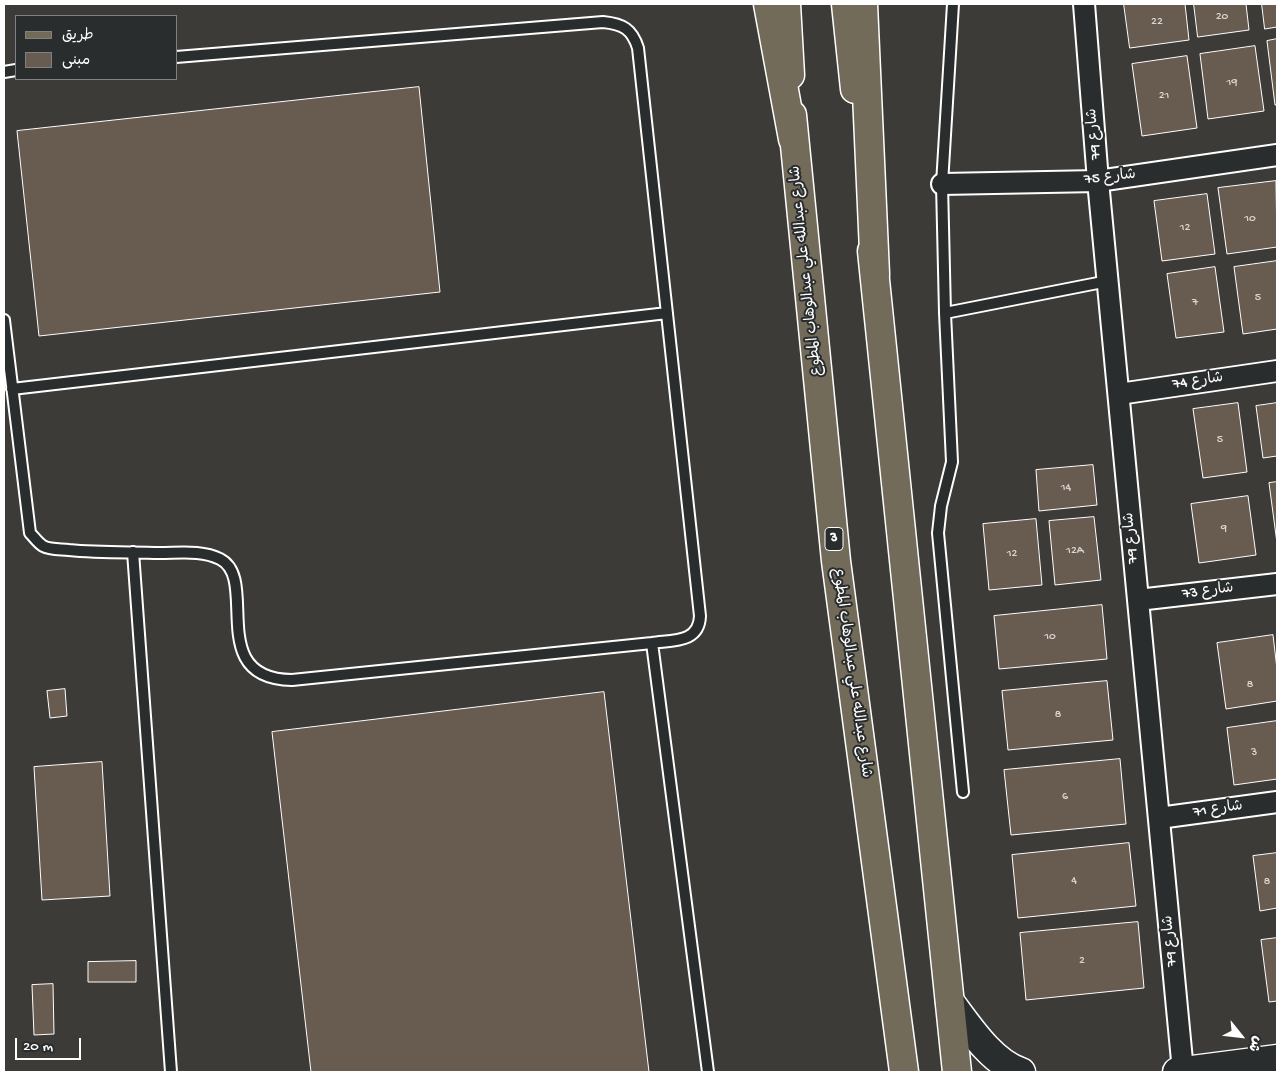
<!DOCTYPE html>
<html>
<head>
<meta charset="utf-8">
<style>
	body { margin:0 }
	#map { position:relative; width:1281px; height:1076px; overflow:hidden; background:#3d3b38; font-family:"Gochi Hand","Playpen Sans Arabic",sans-serif }
	canvas { display:block }
	.frame { position:absolute; inset:0; border:5px solid #fff; pointer-events:none }
	.legend { position:absolute; left:15px; top:15px; width:162px; height:65px; box-sizing:border-box; background:#2a2d2e; border:1px solid #7f8182; margin:0; padding:6px 9px; list-style:none; font-size:15px; color:#fff }
	.legend li { display:flex; align-items:center; gap:10px; height:25px }
	.legend b { width:25px; border:1px solid #7f8182 }
	.north { position:absolute; left:1216px; top:1011px; width:50px; height:50px; -webkit-text-stroke:4px #2a2d2e; paint-order:stroke; rotate:119deg; font-size:14px; font-weight:700; line-height:20px; text-align:center; color:#fff }
	.north::after { content:''; display:block; margin:auto; width:18px; height:22px; background:#fff; clip-path:polygon(50% 0,100% 100%,50% 72%,0 100%) }
	.scale { position:absolute; left:15px; top:1038px; width:66px; height:22px; box-sizing:border-box; border:2px solid #fff; border-top:0; padding-left:6px; font-size:15px; line-height:18px; white-space:nowrap; color:#fff; -webkit-text-stroke:4px #2a2d2e; paint-order:stroke }
</style>
</head>
<body>
<div id="map">
<canvas width="1281" height="1076"></canvas>
<div class="frame"></div>
<ul class="legend">
<li><b style="height:6px;background:#726b5a"></b>طريق</li>
<li><b style="height:14px;background:#685b4f"></b>مبنى</li>
</ul>
<div class="north">ش</div>
<div class="scale">20 m</div>
</div>
<script>
const context = document.querySelector('canvas').getContext('2d');
context.lineJoin = 'round';
function fill(path, color) { context.fillStyle = color; context.fill(path, 'evenodd'); }
function stroke(path, color, width, dash) { context.strokeStyle = color; context.lineWidth = width; context.lineCap = dash ? 'butt' : 'round'; context.setLineDash(dash || []); context.stroke(path); }
function write(font, color, halo, rows, align = 'center') {
  context.font = font + ' "Gochi Hand","Playpen Sans Arabic",sans-serif'; context.lineWidth = 4; context.setLineDash([]); context.textBaseline = 'middle'; context.strokeStyle = halo; context.fillStyle = color; for (const [text, x, y, turn = 0] of rows) {
    context.save(); context.translate(x, y); context.rotate((+turn || 0) * Math.PI / 180); context.textAlign = isNaN(turn) ? turn : align; if (halo) context.strokeText(text, 0, 0); context.fillText(text, 0, 0); context.restore();
  }
}
const building = new Path2D(`
	M 1124,4 L 1185,4 L 1189,40 L 1130,48 Z
	M 1194,4 L 1246,4 L 1249,30 L 1198,37 Z
	M 1262,4 L 1277,4 L 1277,27 L 1265,29 Z
	M 1277,39 L 1277,105 L 1275,105 L 1267,41 Z
	M 1255,46 L 1264,111 L 1208,119 L 1200,54 Z
	M 1187,56 L 1197,128 L 1142,136 L 1132,64 Z
	M 419,87 L 440,292 L 39,336 L 17,131 Z
	M 1276,181 L 1277,247 L 1227,254 L 1218,188 Z
	M 1207,194 L 1215,254 L 1162,261 L 1154,201 Z
	M 1277,261 L 1277,329 L 1243,334 L 1234,267 Z
	M 1215,267 L 1224,332 L 1176,338 L 1167,274 Z
	M 1238,403 L 1247,472 L 1203,478 L 1193,409 Z
	M 1277,403 L 1277,456 L 1263,458 L 1256,406 Z
	M 1093,465 L 1097,505 L 1039,511 L 1036,470 Z
	M 1277,482 L 1277,543 L 1269,483 Z
	M 1248,496 L 1256,555 L 1199,563 L 1191,504 Z
	M 1094,517 L 1101,580 L 1055,585 L 1049,521 Z
	M 1036,519 L 1042,585 L 989,590 L 983,524 Z
	M 1102,605 L 1107,659 L 999,669 L 994,616 Z
	M 1273,635 L 1277,669 L 1277,701 L 1226,709 L 1217,643 Z
	M 1107,681 L 1113,740 L 1008,750 L 1002,691 Z
	M 65,689 L 67,716 L 50,718 L 47,691 Z
	M 604,692 L 649,1072 L 311,1072 L 272,732 Z
	M 1277,721 L 1277,779 L 1234,785 L 1227,728 Z
	M 1120,759 L 1126,824 L 1011,835 L 1004,770 Z
	M 102,762 L 110,896 L 42,900 L 34,767 Z
	M 1129,843 L 1136,906 L 1018,918 L 1012,855 Z
	M 1277,853 L 1277,908 L 1260,911 L 1253,856 Z
	M 1138,922 L 1144,988 L 1026,1000 L 1020,933 Z
	M 1277,938 L 1277,1001 L 1269,1002 L 1261,940 Z
	M 136,961 L 136,982 L 88,982 L 88,962 Z
	M 53,984 L 54,1034 L 34,1035 L 32,985 Z`);
const lane = new Path2D(`
	M 953,4 L 942,184 L 945,313 L 952,462 L 941,506 L 938,533 L 963,792
	M 4,72 L 16,70
	M 945,313 L 1108,281
	M 4,320 L 30,533 C 34,537 38,543 43,546 C 50,550 61,549 69,550 C 99,553 130,552 160,553 C 180,553 202,550 220,559 C 260,579 204,679 292,680 L 652,643 C 673,640 699,643 700,616 L 638,48 C 632,29 623,24 603,22 L 176,57
	M 12,389 L 667,313
	M 133,552 L 171,1072
	M 652,643 L 708,1072`);
const street = new Path2D(`
	M 1084,4 L 1098,181 L 1183,1071
	M 942,184 L 1098,181 L 1277,155
	M 1119,394 L 1277,371
	M 1138,600 L 1277,584
	M 1159,818 L 1277,802`);
const secondary = new Path2D(`
	M 950,1002 C 968,1026 992,1063 1021,1072
	M 1177,1072 L 1277,1059`);
const primary = new Path2D(`
	M 786,4 L 790,75
	M 846,4 L 855,89
	M 792,115 L 836,561 L 904,1072
	M 872,251 L 957,1072`);
const highway = new Path2D(`
	M 768,4 L 793,139
	M 863,4 L 875,274`);
const numberNames = [
	["20",1222,17],
	["22",1157,22],
	["19",1232,83],
	["21",1164,96],
	["10",1250,219],
	["12",1185,228],
	["5",1258,298],
	["7",1195,303],
	["5",1220,440],
	["14",1066,488],
	["9",1224,529],
	["12A",1075,551],
	["12",1012,554],
	["10",1050,637],
	["8",1250,685],
	["8",1058,715],
	["3",1254,753],
	["6",1065,797],
	["4",1074,881],
	["8",1267,882],
	["2",1082,961]
];
const shields = [
	[834,539,18]
];
const shieldNames = [
	["3",834,539]
];
const streetNames = [
	["شارع 79",1095,134,-95],
	["شارع 75",1110,178,-6],
	["شارع عبدالله علي عبدالوهاب المطوع",807,271,-96],
	["شارع 74",1198,382,-8],
	["شارع 79",1132,538,-95],
	["شارع 73",1208,592,-7],
	["شارع عبدالله علي عبدالوهاب المطوع",851,673,82],
	["شارع 71",1218,810,-8],
	["شارع 79",1171,941,-95]
];
fill(building, '#685b4f');
stroke(building, '#fff', 1);
stroke(lane, '#fff', 14);
stroke(street, '#fff', 24);
stroke(secondary, '#fff', 31);
stroke(primary, '#fff', 31);
stroke(highway, '#fff', 31);
stroke(lane, '#2a2d2e', 10);
stroke(street, '#2a2d2e', 20);
stroke(secondary, '#2a2d2e', 28);
stroke(primary, '#726b5a', 28);
stroke(highway, '#726b5a', 28);
write('12px', '#d9d6d3', null, numberNames);
for (const [x, y, w] of shields) { const box = new Path2D(); box.roundRect(x - w / 2, y - 11.5, w, 23, 4); context.fillStyle = '#2a2d2e'; context.fill(box); stroke(box, '#fff', 1); }
write('bold 14px', '#fff', null, shieldNames);
write('15px', '#fff', '#2a2d2e', streetNames);
</script>
</body>
</html>
